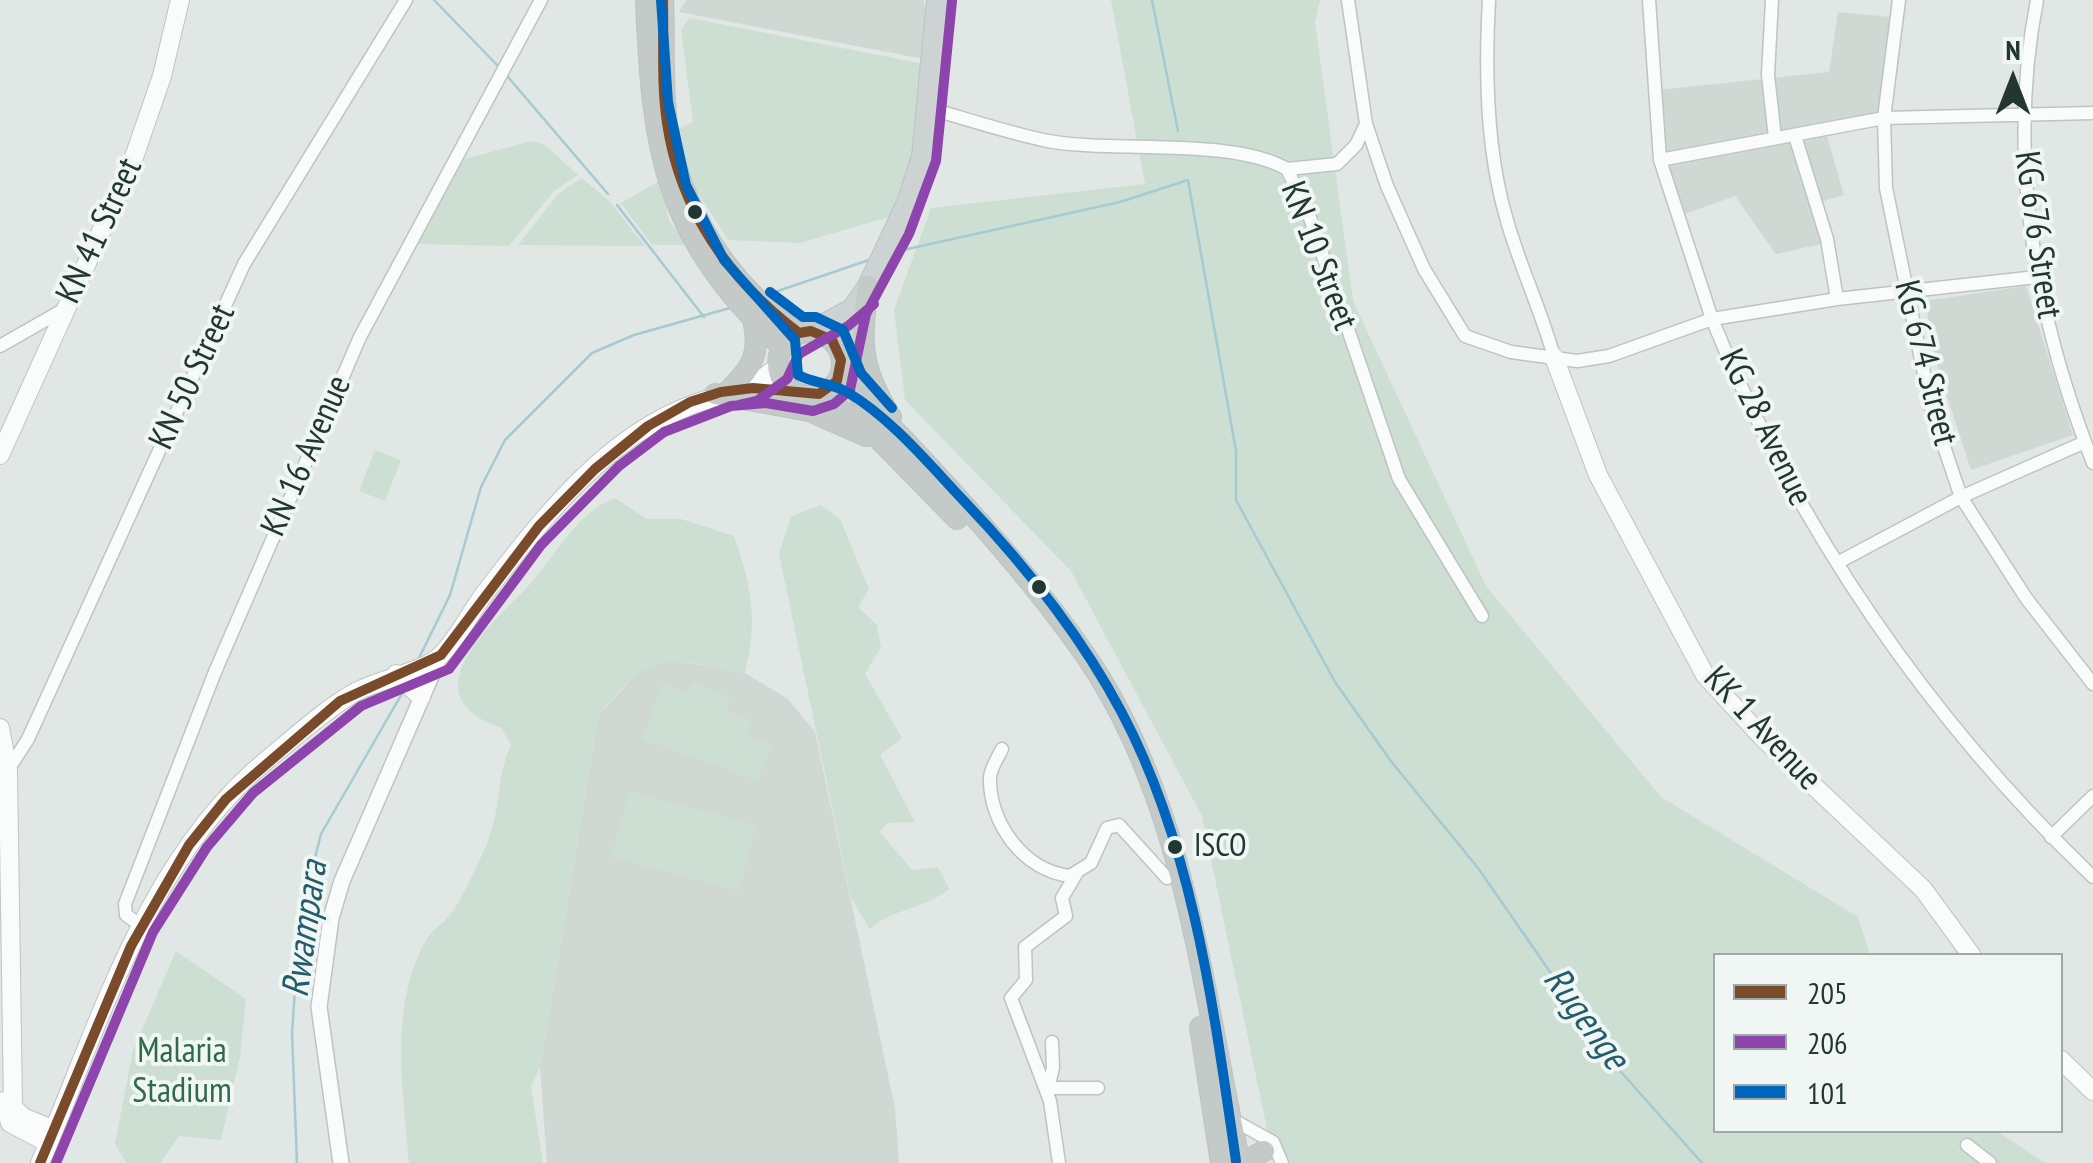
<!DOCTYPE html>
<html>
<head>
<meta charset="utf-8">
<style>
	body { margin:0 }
	#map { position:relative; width:2093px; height:1163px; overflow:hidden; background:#e1e7e4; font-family:"PT Sans Narrow",sans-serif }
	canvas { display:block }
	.legend { position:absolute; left:1713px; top:953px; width:350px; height:180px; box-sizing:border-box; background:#eff6f3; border:2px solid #9daaa6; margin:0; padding:12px 18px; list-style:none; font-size:30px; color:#223732 }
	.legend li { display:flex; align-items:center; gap:20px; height:50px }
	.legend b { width:50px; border:2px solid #9daaa6 }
	.north { position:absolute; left:1963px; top:30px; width:100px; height:100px; -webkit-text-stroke:8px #eff6f3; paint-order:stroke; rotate:0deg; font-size:28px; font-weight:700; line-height:40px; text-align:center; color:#223732 }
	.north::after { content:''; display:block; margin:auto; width:35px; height:45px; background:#223732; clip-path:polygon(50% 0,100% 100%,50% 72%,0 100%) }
</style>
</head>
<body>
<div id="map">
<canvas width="2093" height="1163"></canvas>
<ul class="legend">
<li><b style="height:12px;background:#7a4b2a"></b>205</li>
<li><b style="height:12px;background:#8e44ad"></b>206</li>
<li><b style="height:12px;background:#0065bd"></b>101</li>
</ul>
<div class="north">N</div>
</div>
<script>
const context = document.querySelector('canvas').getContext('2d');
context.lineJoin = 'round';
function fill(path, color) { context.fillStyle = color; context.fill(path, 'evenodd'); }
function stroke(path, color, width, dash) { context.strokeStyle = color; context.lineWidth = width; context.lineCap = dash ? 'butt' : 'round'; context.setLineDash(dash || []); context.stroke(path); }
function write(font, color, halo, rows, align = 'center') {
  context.font = font + ' "PT Sans Narrow",sans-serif'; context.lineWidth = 8; context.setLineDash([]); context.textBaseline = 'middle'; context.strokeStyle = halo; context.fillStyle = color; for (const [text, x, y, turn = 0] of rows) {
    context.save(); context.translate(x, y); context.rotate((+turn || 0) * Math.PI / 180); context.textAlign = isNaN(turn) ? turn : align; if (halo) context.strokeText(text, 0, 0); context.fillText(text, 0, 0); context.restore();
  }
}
const built = new Path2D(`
	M 686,0 L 924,0 L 929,60 L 679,12 Z
	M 1838,12 L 1890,17 L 1879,113 L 1823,122 L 1844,195 L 1811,205 L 1821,244 L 1776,254 L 1735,196 L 1682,215 L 1665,151 L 1658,90 L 1829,72 Z
	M 2026,286 L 2073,435 L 1971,470 L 1936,362 L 1925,301 Z
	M 663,659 L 745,673 L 788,699 L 815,732 L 895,1108 L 899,1163 L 547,1163 L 540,1067 L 598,716 L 638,672 Z`);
const green = new Path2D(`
	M 1111,0 L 1320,0 L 1315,22 L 1353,301 L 1486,586 L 1661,797 L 1858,917 L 1870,955 L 1716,956 L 1716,1130 L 1997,1131 L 2045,1163 L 1274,1163 L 1202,816 L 1071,571 L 905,400 L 894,310 L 931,208 L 1145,184 Z
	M 690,18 L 929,65 L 905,190 L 888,217 L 800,243 L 728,240 L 685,172 L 678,129 L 693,122 L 681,29 Z
	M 531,141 L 544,144 L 578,175 L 554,191 L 509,246 L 413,244 L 458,161 Z
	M 582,178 L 611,203 L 645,246 L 518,245 L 559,193 Z
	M 661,180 L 669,221 L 689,245 L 652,245 L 621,203 Z
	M 375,450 L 401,460 L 385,501 L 359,491 Z
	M 615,498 L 647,519 L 681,519 L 734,536 C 752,588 758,619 745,673 C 663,659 655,645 598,716 L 540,1067 L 531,1087 L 543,1163 L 409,1163 C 403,1089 388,1003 428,937 C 434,928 444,923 450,915 C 464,896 476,868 486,846 C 501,811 496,779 511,744 L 501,728 C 406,694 493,624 530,584 C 557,554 577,512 615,498 Z
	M 820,505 L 840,519 L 869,589 L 858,607 L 877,625 L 881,647 L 865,674 L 902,738 L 880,755 L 915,822 L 887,823 L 880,832 L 912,870 L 938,867 L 949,889 C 925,909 893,908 870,929 L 851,898 L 779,554 L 791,517 Z
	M 693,683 L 730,697 L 726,711 L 752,720 L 747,735 L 772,744 L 758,781 L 642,739 L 662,684 L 688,694 Z
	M 629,791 L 756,825 L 739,891 L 611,857 Z
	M 176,951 L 246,999 L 240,1057 L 221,1140 L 179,1136 L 160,1163 L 126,1163 L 115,1144 L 133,1050 Z`);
const stream = new Path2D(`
	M 434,0 L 499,67
	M 1152,0 L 1178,131
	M 508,77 L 608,194
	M 617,205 L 704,317
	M 894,252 L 1120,202 L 1188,180 L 1236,451 L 1236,500 L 1335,682 L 1390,760 L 1478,868 L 1614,1064 L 1702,1163
	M 766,295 L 872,259
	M 418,660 L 450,595 L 481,487 L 505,440 L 592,353 L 634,335 L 730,308
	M 297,1163 L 292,1033 L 300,917 L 321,834 L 404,690`);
const minor = new Path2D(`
	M 1348,0 L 1366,124 L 1387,186 L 1424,269 L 1465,336 L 1511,352 L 1577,361 L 1609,356 L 1712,319 C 1797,529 1930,721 2093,877
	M 1489,0 C 1485,71 1486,148 1506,217 C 1519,265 1541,309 1554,357
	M 1649,0 L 1660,160 L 1712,319 L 1837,299 L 2037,277
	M 1772,0 L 1768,75 L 1775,138
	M 1899,0 L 1884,118 L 1886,188 L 1931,408 L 1961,497 L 2026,598 L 2093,684
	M 2037,0 C 2006,158 2035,315 2093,463
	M 928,108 C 967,119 1008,133 1048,141 C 1112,153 1232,137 1287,169 L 1308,212 L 1399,479 L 1482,616
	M 1795,136 L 1827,239 L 1837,299
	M 1660,160 L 1884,118 L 2093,113
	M 1287,169 L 1337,164 L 1356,145 L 1366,124
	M 0,346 L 63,310
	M 1837,563 L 1961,497 L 2085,442
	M 1002,749 C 998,757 990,769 990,778 C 989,823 1024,871 1070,876 L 1091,863 L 1107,828 L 1119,825 L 1167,878
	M 8,770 L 28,739 L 244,264 L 406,0
	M 2051,837 L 2093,796
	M 140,925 L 126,915 L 125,904 L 215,672 L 360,337 L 541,0
	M 1048,1088 L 1098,1088
	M 1047,1092 L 1053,1068 L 1052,1042
	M 1226,1116 L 1273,1142 L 1282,1163
	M 1967,1145 L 1990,1163
	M 1059,1163 L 1050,1101 L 1011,998 L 1026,980 L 1025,947 L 1066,916 L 1062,898 L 1076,874`);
const tertiary = new Path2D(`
	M 341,1163 L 319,1007 L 331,918 L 342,881 L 439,658`);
const secondary = new Path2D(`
	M 1554,357 L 1598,475 L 1705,675 L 1763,738 L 1923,889 L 1972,956
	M 749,388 L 778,367
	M 0,455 L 132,163 L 162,76 L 180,0
	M 396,674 L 421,697
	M 0,728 L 8,770 L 13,1107 L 23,1117 L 54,1130
	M 2060,1059 L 2093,1091
	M 4,1101 L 10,1123 L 48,1143
	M 40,1163 C 100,1024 146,859 268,759 C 295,737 322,712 352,694 C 375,680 425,672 441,655 C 458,638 470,613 485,593 C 563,491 650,381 791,390`);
const primary = new Path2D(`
	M 811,331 L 852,309 L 868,286 L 907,203 L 922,157 L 937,0
	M 842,360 L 852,309`);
const trunk = new Path2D(`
	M 646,0 C 652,153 664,238 782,347
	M 663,0 C 665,41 662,84 667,124 C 679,208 729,286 799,333
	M 868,286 C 861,344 859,365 891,417
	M778 364a32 32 0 1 1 64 0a32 32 0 1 1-64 0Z
	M 842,366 C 854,399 882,416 905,441 C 969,509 1033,580 1086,656 C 1187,803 1202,994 1240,1163
	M 728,391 C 752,369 761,353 753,320
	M 715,394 L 809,411 L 866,436
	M 817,395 L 864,424 L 957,519
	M 1200,1027 L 1221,1163
	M 1242,1163 L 1264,1151`);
const bus1 = new Path2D(`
	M 40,1163 L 131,946 L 189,845 L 226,799 L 340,701 L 441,655 L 539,526 L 595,469 L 648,426 L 690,402 L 721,392 L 753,388 L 819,394 L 837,381 L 841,360 L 832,340 L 811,331 L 799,333 C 730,281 680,211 667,123 C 661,83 664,41 663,0`);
const bus2 = new Path2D(`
	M 739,405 L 757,401 L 787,379 L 799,354 L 848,326 L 874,304
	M 56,1163 L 153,932 L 207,847 L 253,793 L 361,706 L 449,669 L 541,545 L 619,466 L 664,432 L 731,406 L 766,403 L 813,411 L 834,404 L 850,390 L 866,314 L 909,234 L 936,161 L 952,1`);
const bus3 = new Path2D(`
	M 661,0 L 668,102 L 686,185 L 724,260 L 795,340 L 798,375 C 813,383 831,383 847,392 C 891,418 929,464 964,501 C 1025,565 1081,635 1122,713 C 1194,849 1214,1011 1236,1161
	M 770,292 L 803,317 L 816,317 L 843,330 L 861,373 L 892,408`);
const markers = [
	[695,212,9,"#223732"],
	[1039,587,9,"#223732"],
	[1175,847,9,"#223732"]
];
const busNames = [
	["ISCO",1194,847]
];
const streetNames = [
	["KN 41 Street",100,231,-65],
	["KG 676 Street",2037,235,82],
	["KN 10 Street",1318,256,69],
	["KG 674 Street",1925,363,76],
	["KN 50 Street",193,377,-65],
	["KG 28 Avenue",1765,428,64],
	["KN 16 Avenue",307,456,-66],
	["KK 1 Avenue",1762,729,47]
];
const parkNames = [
	["Malaria",182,1052],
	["Stadium",182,1092]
];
const waterNames = [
	["Rwampara",306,929,-82],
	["Rugenge",1585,1019,54]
];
fill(built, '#d0d8d4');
fill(green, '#ccdfd2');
stroke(stream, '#a6cad1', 2.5);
stroke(minor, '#bec4c1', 15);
stroke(tertiary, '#bec4c1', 18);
stroke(secondary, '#bec4c2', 20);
stroke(primary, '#bcc3c1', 22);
stroke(trunk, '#bcc3c1', 22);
stroke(minor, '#fafbfb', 12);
stroke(tertiary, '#fafbfb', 15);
stroke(secondary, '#fafbfb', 18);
stroke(primary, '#cdd3d2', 20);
stroke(trunk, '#c4cac8', 20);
stroke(bus1, '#7a4b2a', 10);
stroke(bus2, '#8e44ad', 10);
stroke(bus3, '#0065bd', 10);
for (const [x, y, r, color] of markers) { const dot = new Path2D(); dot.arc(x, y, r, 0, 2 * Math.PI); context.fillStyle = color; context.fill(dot); stroke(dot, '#eff6f3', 4); }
write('32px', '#223732', '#eff6f3', busNames, 'left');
write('35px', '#223732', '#eff6f3', streetNames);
write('35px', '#316a49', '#eff6f3', parkNames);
write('italic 38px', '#235d6c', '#eff6f3', waterNames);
</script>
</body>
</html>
